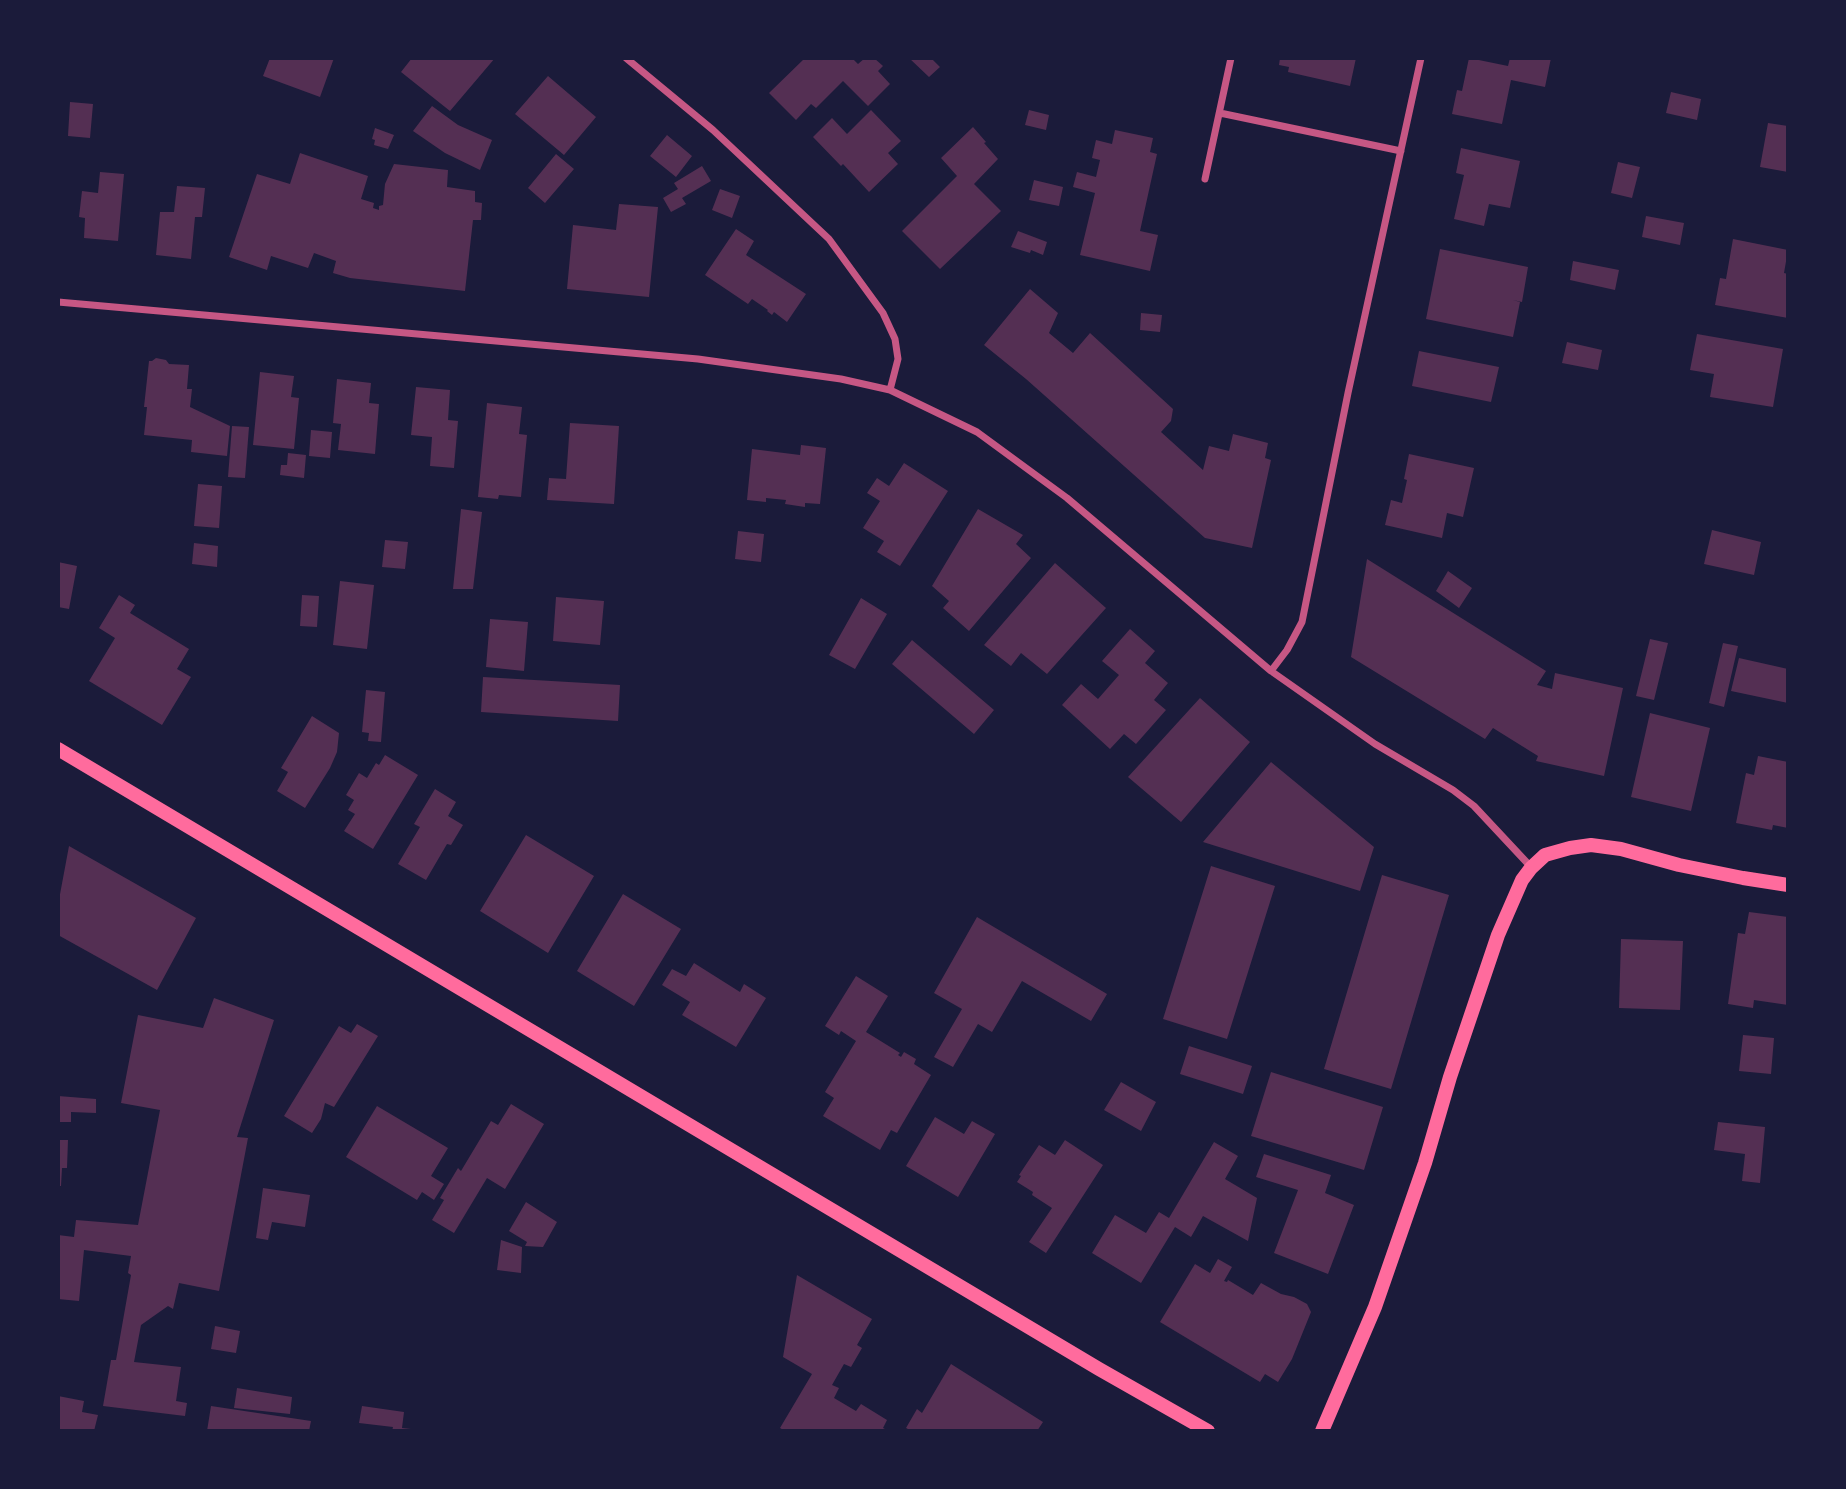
<!DOCTYPE html>
<style>
body{margin:0}
#map{position:relative;width:1846px;height:1489px;overflow:hidden;background:#1b1b3a;font-family:Ubuntu,sans-serif}
canvas{display:block}
.frame{position:absolute;inset:0;border:60px solid #1b1b3a;pointer-events:none}
</style>
<div id="map">
<canvas width="1846" height="1489"></canvas>
<div class="frame"></div>
</div>
<script>
const g = document.querySelector('canvas').getContext('2d');
g.lineJoin = 'round';
function paint(path, color) { g.fillStyle = color; g.fill(path, 'evenodd'); }
function strokePath(path, color, width, dash) { g.strokeStyle = color; g.lineWidth = width; g.lineCap = dash ? 'butt' : 'round'; g.setLineDash(dash || []); g.stroke(path); }
paint(new Path2D(`
 M 270,58 L 334,58 L 320,97 L 263,76 Z
 M 412,58 L 495,58 L 450,111 L 401,72 Z
 M 805,58 L 852,58 L 858,64 L 865,58 L 874,58 L 883,66 L 878,71 L 890,84 L 868,106 L 843,81 L 816,108 L 811,104 L 796,120 L 769,93 Z
 M 909,58 L 931,58 L 940,67 L 929,77 Z
 M 1280,58 L 1356,58 L 1350,86 L 1288,72 L 1289,67 L 1279,65 Z
 M 1469,58 L 1508,66 L 1510,58 L 1551,58 L 1545,87 L 1511,80 L 1502,124 L 1452,114 L 1457,90 L 1462,91 Z
 M 548,76 L 596,117 L 564,155 L 515,114 Z
 M 1671,92 L 1701,99 L 1697,120 L 1666,113 Z
 M 70,102 L 93,104 L 90,138 L 68,136 Z
 M 432,106 L 458,125 L 492,140 L 480,170 L 445,153 L 413,131 Z
 M 871,110 L 901,141 L 888,153 L 898,164 L 869,192 L 843,164 L 841,166 L 813,137 L 832,118 L 847,134 Z
 M 1029,110 L 1049,115 L 1046,130 L 1025,125 Z
 M 1768,123 L 1788,126 L 1788,172 L 1760,167 Z
 M 973,127 L 986,142 L 984,143 L 998,159 L 974,184 L 1001,211 L 940,269 L 902,231 L 957,176 L 941,158 Z
 M 375,128 L 394,135 L 388,149 L 374,145 L 375,140 L 372,139 Z
 M 1115,130 L 1153,138 L 1150,152 L 1157,154 L 1140,231 L 1158,235 L 1150,271 L 1080,255 L 1095,193 L 1073,187 L 1077,172 L 1096,177 L 1100,160 L 1092,158 L 1096,140 L 1112,144 Z
 M 667,135 L 692,156 L 676,177 L 650,156 Z
 M 1461,148 L 1520,161 L 1510,208 L 1489,204 L 1484,226 L 1454,219 L 1464,175 L 1456,173 Z
 M 300,153 L 368,176 L 361,199 L 374,203 L 373,208 L 379,210 L 379,206 L 383,205 L 385,184 L 394,164 L 448,170 L 447,187 L 475,191 L 475,202 L 482,203 L 481,220 L 473,220 L 465,291 L 350,278 L 333,273 L 336,261 L 314,253 L 308,268 L 271,256 L 267,270 L 229,257 L 257,174 L 290,184 Z
 M 556,154 L 574,169 L 545,203 L 528,188 Z
 M 1618,162 L 1640,167 L 1632,198 L 1611,193 Z
 M 702,166 L 711,181 L 682,198 L 686,204 L 671,212 L 663,198 L 678,189 L 674,183 Z
 M 100,172 L 124,174 L 118,241 L 84,238 L 85,218 L 79,217 L 82,191 L 98,193 Z
 M 1034,180 L 1063,187 L 1059,206 L 1029,200 Z
 M 177,186 L 205,188 L 202,217 L 195,217 L 191,259 L 156,255 L 160,212 L 174,212 Z
 M 720,189 L 740,196 L 732,218 L 712,210 Z
 M 619,204 L 658,207 L 649,297 L 567,289 L 573,225 L 616,230 Z
 M 1646,216 L 1684,223 L 1680,245 L 1642,237 Z
 M 736,229 L 754,241 L 746,255 L 806,294 L 787,322 L 774,312 L 772,315 L 767,311 L 768,310 L 752,299 L 748,304 L 705,275 Z
 M 1018,231 L 1047,242 L 1043,255 L 1031,250 L 1030,253 L 1011,247 Z
 M 1733,239 L 1788,250 L 1784,273 L 1788,274 L 1788,318 L 1715,305 L 1720,278 L 1726,279 Z
 M 1440,249 L 1528,267 L 1522,302 L 1513,300 L 1520,302 L 1513,337 L 1426,319 Z
 M 1573,261 L 1619,270 L 1615,290 L 1570,280 Z
 M 1030,289 L 1058,313 L 1049,333 L 1073,353 L 1090,333 L 1173,409 L 1171,421 L 1161,432 L 1203,470 L 1209,446 L 1229,451 L 1233,434 L 1268,443 L 1265,458 L 1271,460 L 1252,548 L 1205,538 L 1026,379 L 984,345 Z
 M 1141,313 L 1162,315 L 1160,332 L 1140,330 Z
 M 1697,334 L 1783,349 L 1773,407 L 1710,397 L 1714,374 L 1690,370 Z
 M 1567,342 L 1602,350 L 1598,370 L 1562,363 Z
 M 1419,351 L 1499,367 L 1491,402 L 1412,386 Z
 M 156,358 L 166,360 L 169,364 L 189,365 L 187,389 L 192,389 L 190,407 L 230,426 L 227,456 L 191,452 L 192,440 L 144,435 L 147,407 L 144,407 L 149,361 L 152,361 Z
 M 260,372 L 294,376 L 291,397 L 299,398 L 294,449 L 253,445 Z
 M 337,379 L 371,383 L 369,403 L 379,404 L 375,454 L 338,450 L 341,424 L 333,423 Z
 M 416,387 L 450,390 L 448,420 L 458,421 L 454,468 L 430,466 L 432,437 L 411,435 Z
 M 487,403 L 522,407 L 519,434 L 527,435 L 521,497 L 499,495 L 498,499 L 478,497 Z
 M 570,423 L 619,426 L 614,504 L 547,500 L 549,478 L 566,479 Z
 M 232,426 L 249,427 L 245,478 L 228,477 Z
 M 311,430 L 332,432 L 330,458 L 309,456 Z
 M 801,445 L 826,448 L 820,504 L 805,503 L 805,507 L 785,504 L 786,500 L 766,498 L 766,502 L 747,500 L 752,449 L 800,455 Z
 M 288,453 L 306,455 L 304,478 L 280,475 L 281,465 L 287,465 Z
 M 1409,454 L 1474,468 L 1463,517 L 1447,513 L 1442,538 L 1385,525 L 1391,500 L 1402,503 L 1407,480 L 1404,479 Z
 M 904,463 L 948,491 L 900,566 L 877,552 L 884,541 L 863,528 L 880,501 L 867,493 L 877,478 L 889,486 Z
 M 198,484 L 222,486 L 219,528 L 194,526 Z
 M 461,509 L 482,512 L 473,589 L 453,589 Z
 M 978,509 L 1023,535 L 1016,544 L 1031,558 L 969,631 L 943,608 L 949,601 L 932,586 Z
 M 1712,530 L 1761,542 L 1754,575 L 1704,564 Z
 M 738,531 L 764,534 L 761,562 L 735,559 Z
 M 385,540 L 408,542 L 405,569 L 382,567 Z
 M 194,543 L 218,546 L 217,567 L 192,564 Z
 M 1367,559 L 1546,671 L 1537,685 L 1552,689 L 1555,673 L 1623,688 L 1604,776 L 1536,761 L 1538,756 L 1493,728 L 1485,739 L 1351,657 Z
 M 58,562 L 77,566 L 69,609 L 58,607 Z
 M 1055,563 L 1106,608 L 1047,674 L 1021,653 L 1011,666 L 984,645 Z
 M 1448,571 L 1472,588 L 1459,608 L 1436,591 Z
 M 340,581 L 374,585 L 367,649 L 333,645 Z
 M 119,595 L 135,605 L 130,613 L 189,649 L 177,669 L 191,677 L 162,725 L 89,681 L 115,638 L 99,628 Z
 M 302,595 L 319,596 L 317,627 L 300,626 Z
 M 556,597 L 604,601 L 600,645 L 553,641 Z
 M 861,598 L 887,614 L 855,669 L 829,655 Z
 M 490,619 L 528,622 L 524,671 L 486,667 Z
 M 1130,629 L 1155,651 L 1145,663 L 1168,683 L 1154,700 L 1166,710 L 1136,744 L 1124,734 L 1110,749 L 1062,705 L 1081,684 L 1098,699 L 1119,675 L 1102,661 Z
 M 1650,639 L 1668,643 L 1654,700 L 1636,696 Z
 M 912,640 L 994,710 L 974,734 L 892,664 Z
 M 1723,643 L 1738,646 L 1724,707 L 1709,703 Z
 M 1739,658 L 1788,669 L 1788,703 L 1731,691 Z
 M 483,677 L 620,685 L 618,721 L 481,712 Z
 M 366,690 L 385,692 L 381,742 L 368,741 L 369,733 L 362,732 Z
 M 1200,698 L 1250,742 L 1181,822 L 1128,777 Z
 M 1650,713 L 1710,728 L 1691,811 L 1631,797 Z
 M 312,716 L 339,733 L 337,752 L 330,768 L 305,808 L 277,791 L 288,772 L 281,768 Z
 M 385,755 L 418,775 L 373,849 L 344,831 L 355,814 L 348,810 L 354,800 L 346,795 L 359,773 L 367,778 L 376,763 L 379,765 Z
 M 1758,756 L 1788,762 L 1788,828 L 1773,825 L 1772,830 L 1736,823 L 1746,773 L 1754,775 Z
 M 1271,762 L 1374,847 L 1360,891 L 1203,842 Z
 M 435,789 L 456,802 L 448,816 L 463,825 L 451,845 L 447,844 L 426,880 L 398,864 L 420,827 L 414,824 Z
 M 526,835 L 594,876 L 548,953 L 480,911 Z
 M 69,846 L 196,918 L 157,990 L 58,935 L 58,905 Z
 M 1211,866 L 1275,886 L 1227,1039 L 1163,1019 Z
 M 1382,875 L 1449,895 L 1391,1089 L 1324,1069 Z
 M 623,894 L 681,929 L 634,1006 L 577,971 Z
 M 1749,912 L 1788,917 L 1788,1005 L 1754,1000 L 1753,1008 L 1728,1004 L 1738,933 L 1745,934 Z
 M 977,917 L 1107,994 L 1091,1021 L 1022,981 L 992,1032 L 978,1024 L 953,1067 L 934,1057 L 962,1009 L 934,993 Z
 M 1621,939 L 1683,941 L 1680,1010 L 1619,1008 Z
 M 694,963 L 740,992 L 744,984 L 766,998 L 736,1047 L 682,1015 L 690,1002 L 662,985 L 672,969 L 686,976 Z
 M 856,976 L 888,996 L 866,1032 L 900,1053 L 898,1055 L 901,1057 L 904,1052 L 916,1059 L 914,1064 L 931,1075 L 897,1133 L 891,1130 L 880,1150 L 823,1116 L 834,1098 L 825,1092 L 856,1041 L 841,1031 L 839,1035 L 825,1026 Z
 M 214,998 L 274,1020 L 237,1137 L 248,1138 L 219,1291 L 179,1283 L 173,1309 L 168,1306 L 141,1325 L 134,1362 L 181,1367 L 176,1401 L 187,1403 L 185,1416 L 103,1406 L 111,1360 L 116,1360 L 131,1275 L 128,1273 L 131,1256 L 84,1250 L 79,1301 L 58,1299 L 58,1235 L 74,1237 L 76,1220 L 138,1225 L 160,1110 L 121,1103 L 138,1015 L 203,1028 Z
 M 357,1024 L 378,1036 L 334,1107 L 325,1103 L 321,1119 L 312,1133 L 284,1116 L 339,1026 L 351,1033 Z
 M 1743,1035 L 1774,1038 L 1771,1074 L 1739,1071 Z
 M 1189,1046 L 1252,1066 L 1243,1094 L 1180,1074 Z
 M 1271,1072 L 1383,1107 L 1364,1170 L 1251,1136 Z
 M 1121,1082 L 1156,1102 L 1141,1131 L 1104,1110 Z
 M 58,1096 L 96,1099 L 96,1113 L 71,1112 L 71,1122 L 58,1122 Z
 M 511,1104 L 544,1124 L 505,1189 L 487,1178 L 454,1233 L 432,1220 L 444,1200 L 440,1198 L 458,1168 L 461,1171 L 491,1121 L 498,1125 Z
 M 377,1106 L 448,1148 L 431,1176 L 444,1184 L 434,1200 L 422,1192 L 417,1200 L 346,1157 Z
 M 935,1117 L 964,1134 L 972,1121 L 995,1134 L 958,1197 L 906,1166 Z
 M 1718,1122 L 1765,1127 L 1760,1183 L 1742,1181 L 1745,1154 L 1714,1150 Z
 M 58,1140 L 68,1140 L 67,1168 L 62,1168 L 61,1186 L 58,1186 Z
 M 1065,1140 L 1103,1165 L 1046,1253 L 1029,1242 L 1052,1208 L 1032,1195 L 1033,1192 L 1017,1182 L 1021,1176 L 1019,1175 L 1039,1145 L 1055,1155 Z
 M 1214,1142 L 1238,1156 L 1225,1179 L 1257,1198 L 1248,1241 L 1203,1216 L 1191,1237 L 1175,1227 L 1141,1283 L 1092,1253 L 1115,1215 L 1146,1233 L 1159,1212 L 1169,1218 Z
 M 1264,1154 L 1331,1175 L 1325,1193 L 1354,1205 L 1328,1274 L 1274,1253 L 1298,1190 L 1256,1177 Z
 M 263,1188 L 310,1195 L 305,1227 L 272,1222 L 268,1240 L 256,1238 Z
 M 526,1202 L 557,1222 L 543,1247 L 525,1246 L 527,1242 L 509,1231 Z
 M 501,1240 L 522,1247 L 521,1273 L 497,1270 Z
 M 1218,1259 L 1232,1267 L 1224,1281 L 1227,1282 L 1228,1280 L 1253,1295 L 1261,1283 L 1281,1294 L 1294,1297 L 1307,1304 L 1311,1312 L 1292,1359 L 1278,1382 L 1265,1374 L 1260,1382 L 1160,1322 L 1195,1264 L 1210,1273 Z
 M 797,1275 L 872,1319 L 857,1345 L 862,1348 L 851,1367 L 844,1364 L 832,1385 L 839,1388 L 834,1398 L 856,1411 L 861,1404 L 887,1420 L 883,1428 L 889,1431 L 785,1431 L 780,1428 L 812,1374 L 783,1357 Z
 M 215,1326 L 240,1331 L 236,1353 L 211,1349 Z
 M 951,1364 L 1043,1422 L 1037,1431 L 912,1431 L 906,1428 L 917,1409 L 922,1413 Z
 M 237,1388 L 292,1397 L 290,1414 L 234,1408 Z
 M 58,1396 L 84,1401 L 82,1412 L 98,1415 L 94,1431 L 58,1431 Z
 M 211,1406 L 311,1421 L 309,1431 L 207,1431 Z
 M 362,1406 L 404,1412 L 402,1428 L 411,1429 L 411,1431 L 392,1431 L 393,1427 L 359,1423 Z`), '#542f53');
strokePath(new Path2D(`
 M 626,58 L 713,130 L 829,239 L 883,313 L 895,339 L 898,359 L 890,390
 M 1220,113 L 1401,151
 M 1205,179 L 1231,58
 M 58,302 L 698,359 L 841,379 L 890,390 L 977,432 L 1067,498 L 1271,671 L 1375,744 L 1453,790 L 1474,806 L 1531,867
 M 1271,671 L 1287,650 L 1302,622 L 1348,393 L 1421,58`), '#c65784', 7);
strokePath(new Path2D(`
 M 58,749 L 1099,1369 L 1208,1431
 M 1322,1431 L 1375,1307 L 1425,1163 L 1450,1077 L 1498,935 L 1522,880 L 1531,868 L 1545,855 L 1570,848 L 1591,845 L 1621,849 L 1679,865 L 1743,878 L 1788,885`), '#ff6b9d', 14);
</script>
